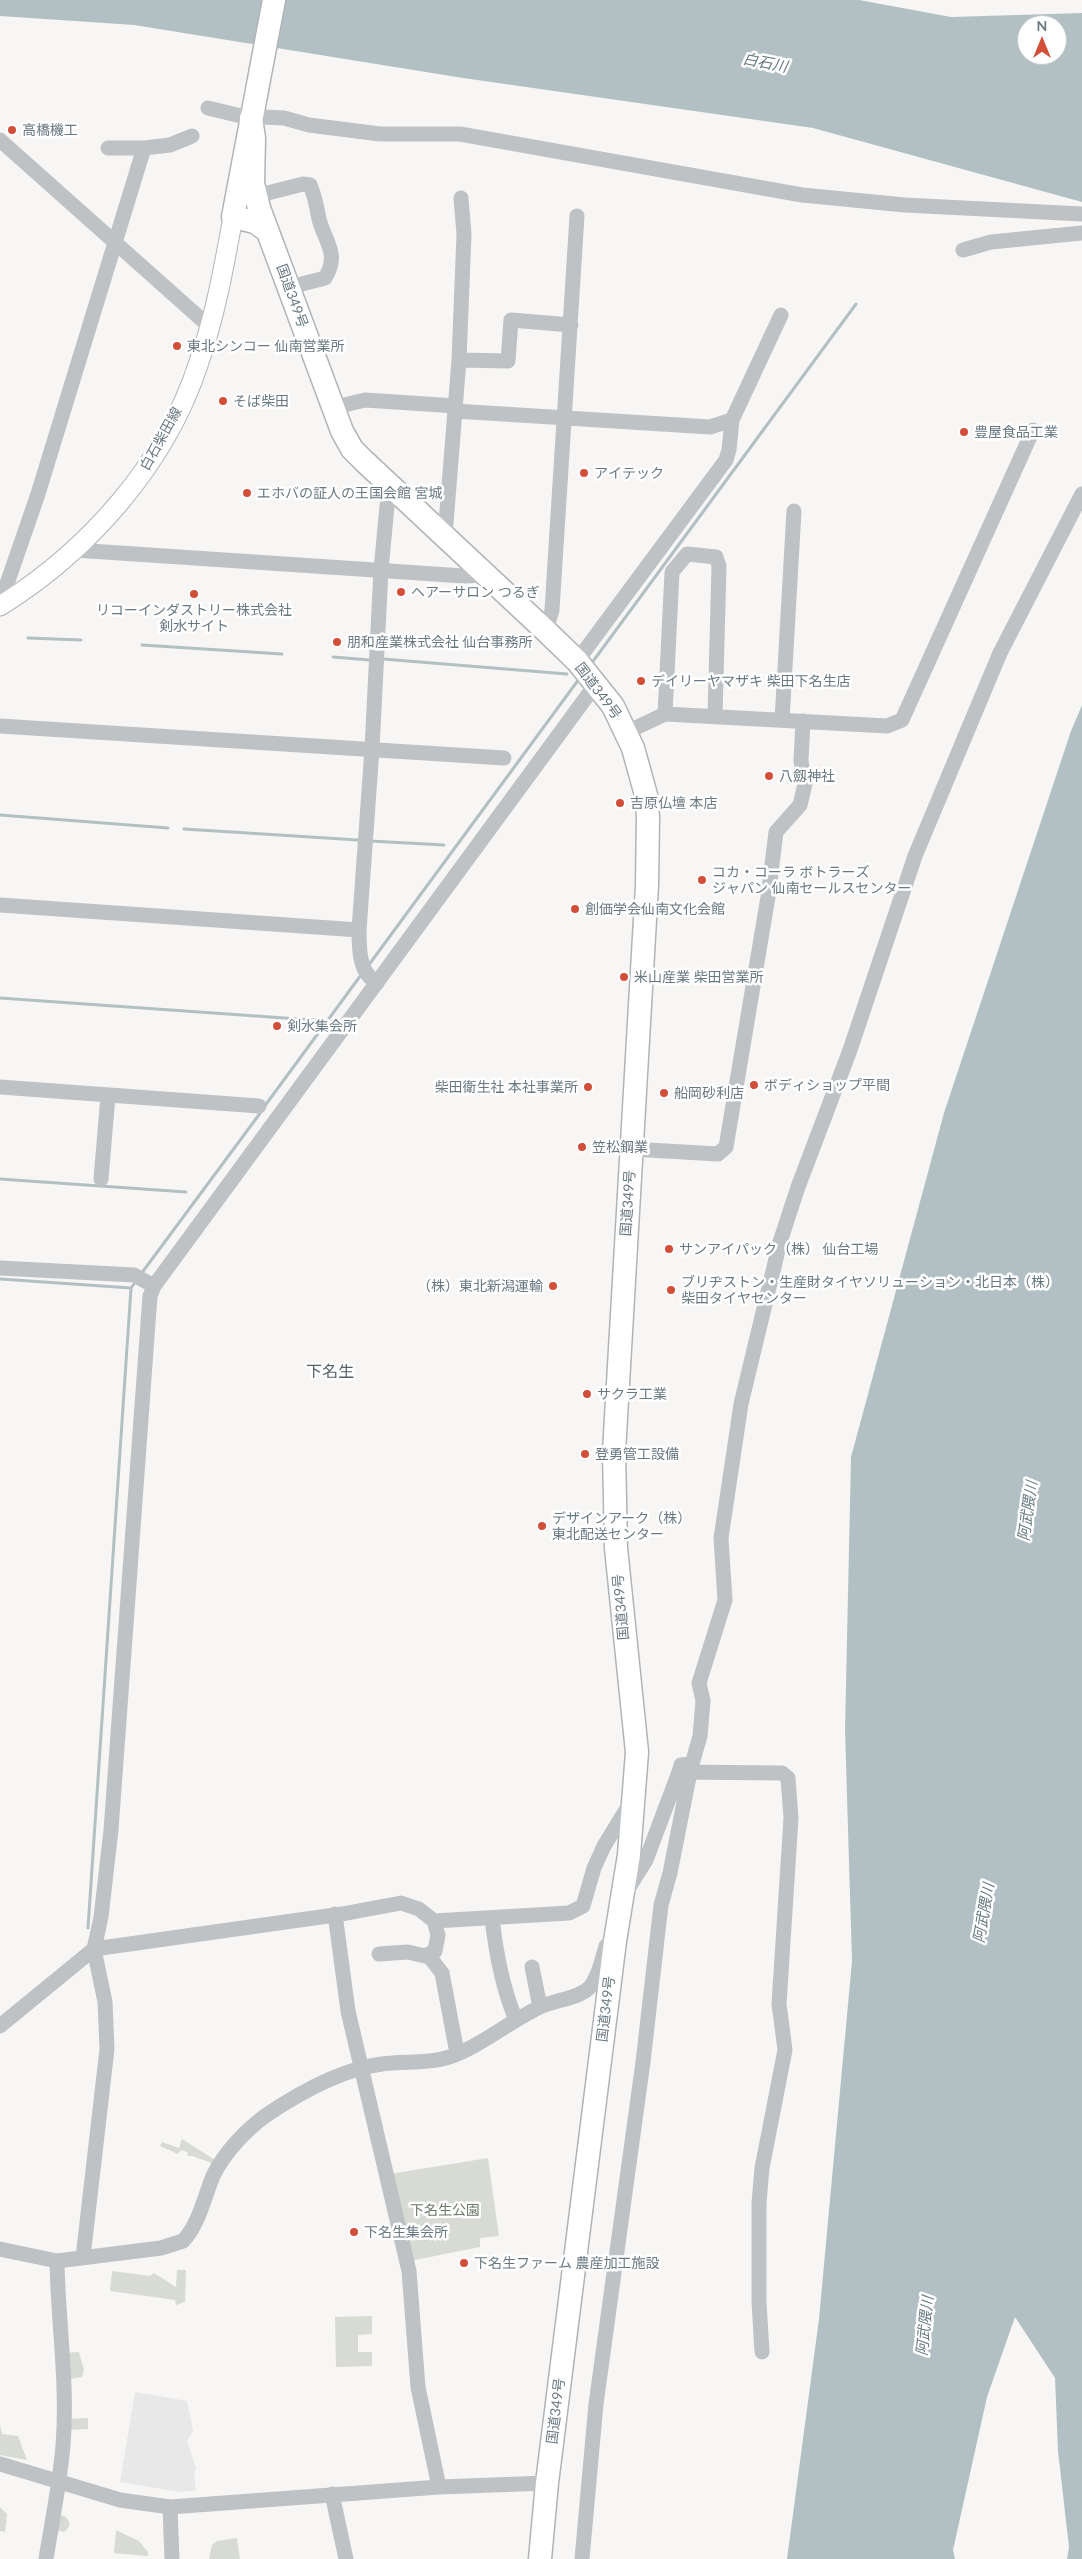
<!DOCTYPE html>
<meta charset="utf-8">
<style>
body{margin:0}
#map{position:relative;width:1082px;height:2559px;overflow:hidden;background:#f7f6f4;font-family:Lato,sans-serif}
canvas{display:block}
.north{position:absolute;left:1017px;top:15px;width:50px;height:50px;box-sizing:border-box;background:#fff;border:1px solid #c3c9cd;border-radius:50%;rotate:0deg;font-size:14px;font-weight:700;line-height:20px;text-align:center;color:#697982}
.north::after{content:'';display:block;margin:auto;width:18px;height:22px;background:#d24e39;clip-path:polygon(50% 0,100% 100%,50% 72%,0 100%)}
</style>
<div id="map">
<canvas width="1082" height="2559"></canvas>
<div class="north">N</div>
</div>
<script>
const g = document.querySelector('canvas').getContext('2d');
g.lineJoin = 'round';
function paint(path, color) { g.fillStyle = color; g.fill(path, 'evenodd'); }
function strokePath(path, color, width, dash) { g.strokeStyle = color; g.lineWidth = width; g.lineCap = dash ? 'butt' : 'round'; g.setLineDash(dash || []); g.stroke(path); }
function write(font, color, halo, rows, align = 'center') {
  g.font = font + ' Lato,"Noto Sans JP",sans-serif'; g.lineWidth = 5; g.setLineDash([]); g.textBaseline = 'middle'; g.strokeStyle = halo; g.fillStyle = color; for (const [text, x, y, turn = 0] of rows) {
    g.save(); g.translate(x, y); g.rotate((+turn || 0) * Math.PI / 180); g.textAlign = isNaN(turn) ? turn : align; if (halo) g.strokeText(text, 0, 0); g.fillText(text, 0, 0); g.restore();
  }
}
paint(new Path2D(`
 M 135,2392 L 187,2401 L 193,2431 L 187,2441 L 196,2468 L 194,2473 L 196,2490 L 180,2492 L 120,2482 Z`), '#e7e8e7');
paint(new Path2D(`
 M 182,2139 L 215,2160 L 215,2164 L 192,2156 L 188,2156 L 187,2152 L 181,2150 L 178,2154 L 160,2146 L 162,2142 L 179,2148 Z
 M 488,2158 L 499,2236 L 480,2238 L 480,2247 L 410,2261 L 390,2174 Z
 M 177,2270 L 186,2270 L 185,2302 L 176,2305 L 175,2300 L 110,2291 L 112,2271 L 150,2276 L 154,2273 L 176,2287 Z
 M 372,2316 L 372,2334 L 358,2335 L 358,2352 L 372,2352 L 372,2366 L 336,2367 L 335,2317 Z
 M 79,2352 L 84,2370 L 82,2377 L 64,2380 L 63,2353 Z
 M 88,2418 L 88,2429 L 66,2430 L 66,2419 Z
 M 0,2425 L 2,2434 L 18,2436 L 27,2460 L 0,2455 Z
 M 0,2507 L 7,2514 L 5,2532 L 0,2531 Z
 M 60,2515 L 65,2516 L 70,2523 L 68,2528 L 64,2532 L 56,2530 Z
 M 116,2530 L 139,2541 L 148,2552 L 148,2556 L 114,2553 Z
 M 237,2538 L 240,2559 L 209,2559 L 212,2545 L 217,2541 Z`), '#d7dbd4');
paint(new Path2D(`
 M 0,0 L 859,0 L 951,17 L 1082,13 L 1082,202 L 813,128 L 463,78 L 134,25 L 0,16 ZM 1027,25 L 1057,25 L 1057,55 L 1027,55 Z
 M 1082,705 L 1082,2559 L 1067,2559 L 1069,2547 L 1058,2451 L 1055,2378 L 1015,2317 L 987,2397 L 953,2550 L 955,2559 L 787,2559 L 819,2319 L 852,1961 L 845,1730 L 851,1457 L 944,1113 L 1071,731 Z`), '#b3c0c3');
strokePath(new Path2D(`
 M 28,638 L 81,640
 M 142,645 L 282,654
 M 333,657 L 370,660
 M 383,659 L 567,674
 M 591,664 L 856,304
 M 0,815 L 168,828
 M 184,829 L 358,840
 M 370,841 L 444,845
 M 368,966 L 579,679
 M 0,998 L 327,1021
 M 264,1107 L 361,975
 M 0,1179 L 186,1192
 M 141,1274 L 261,1112
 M 0,1279 L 131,1288
 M 88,1928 L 131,1288 L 136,1281`), '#b3c0c3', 3);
const major = new Path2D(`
 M 0,606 C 88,551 165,465 198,365 C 215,317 224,267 233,217`);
const highway = new Path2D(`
 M 251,118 L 254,138 L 253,183 L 259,208 L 342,431 L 352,449 L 364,461 L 546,631 L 577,661 L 613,706 L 633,748 L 646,795 L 648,817 L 647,885 L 614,1452 L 616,1548 L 637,1752 L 629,1855 L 615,1941 L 547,2483 L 540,2559
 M 266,230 L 255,222 L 233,217 L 274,0`);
strokePath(major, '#b0b5b8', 21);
strokePath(highway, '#b0b4b7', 25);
strokePath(new Path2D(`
 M 208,108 L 241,116 L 284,118 L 309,125 L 380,134 L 460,134 L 802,195 L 905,205 L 1082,214
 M 0,140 L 210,327
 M 108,148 L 144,148
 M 256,196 L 303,184 L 310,185 C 316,199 316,205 319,219 C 325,242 340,254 325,278 L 298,285 L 288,284
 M 963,250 L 991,242 L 1082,233
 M 459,360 L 508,361 L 511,320 L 571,325
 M 332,408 L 365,400 L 456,406
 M 455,411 L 710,427 L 732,420
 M 445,536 L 459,360 L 464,234 L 461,198
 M 75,550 L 464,576 L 486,575
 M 0,604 L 38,494 L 144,148 L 170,145 L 192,136
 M 546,631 L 552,610 L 577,216
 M 577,661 L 726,460 L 729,450 L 732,420 L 781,315
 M 665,714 L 672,572 L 687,554 L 716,557 L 719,566 L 715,716
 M 782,720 L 794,511
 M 0,726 L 504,758
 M 627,732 L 665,714 L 887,726 L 902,720 L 1033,430
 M 0,905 L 359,930
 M 377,983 C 359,973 359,949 359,930 L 372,749 L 381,570 L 389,485
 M 0,1087 L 259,1106
 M 631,1149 L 718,1154 L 726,1147 L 768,897 L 776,832 L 800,805 L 805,784 L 801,761 L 803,721
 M 101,1179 L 108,1096
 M 0,1268 L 134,1275 L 154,1286
 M 679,1772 L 681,1765 L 692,1764 L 700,1736 L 703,1701 L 699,1683 L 725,1600 L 721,1538 L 741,1404 L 780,1242 L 798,1187 L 850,1050 L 915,856 L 1000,653 L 1082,494
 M 626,1892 L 646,1860 L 679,1772 L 782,1773 L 788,1778 L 791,1818 L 779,2004 L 785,2050 L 762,2168 L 759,2203 L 759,2302 L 762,2352
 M 335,1914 L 348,2011 L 409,2271 L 418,2387 L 439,2487
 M 492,1918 C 496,1954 502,1987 516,2020
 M 379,1954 L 408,1952 L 425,1956 L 435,1951 L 438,1935 L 434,1921
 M 428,1955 L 442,1973 L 457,2053
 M 532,1967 L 540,2007
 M 0,2026 L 94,1949 L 342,1914 L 401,1903 L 419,1909 L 434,1921 L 569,1913 L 583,1906 L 594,1868 L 604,1846 L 631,1802
 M 0,2249 L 57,2261 L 161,2248 L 183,2241 C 199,2224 204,2198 213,2176 C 224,2153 245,2131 265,2116 C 299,2093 341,2069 382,2064 C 404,2061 425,2064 446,2058 C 477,2049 510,2021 540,2007 C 554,2000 578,1999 589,1988 C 599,1978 602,1958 606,1946 L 609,1944
 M 83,2257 L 107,2049 L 105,2002 L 94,1949 L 101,1917 L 111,1830 L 150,1296 L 154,1286 L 596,684
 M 0,2464 L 120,2500 L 170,2507 L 439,2487 L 547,2483
 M 332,2494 L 346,2559
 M 170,2507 L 172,2559
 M 46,2559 C 52,2521 60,2483 63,2445 C 68,2384 58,2323 57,2261
 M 582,2559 L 596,2404 L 643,2062 L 661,1905 L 670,1873 L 690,1772`), '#bec2c5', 15);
strokePath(major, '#fff', 19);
strokePath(highway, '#fff', 22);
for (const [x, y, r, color] of [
 [12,130,5,"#d24e39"],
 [177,346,5,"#d24e39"],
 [223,401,5,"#d24e39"],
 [964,432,5,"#d24e39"],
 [584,473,5,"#d24e39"],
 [247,493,5,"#d24e39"],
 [401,592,5,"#d24e39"],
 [194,594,5,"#d24e39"],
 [337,642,5,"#d24e39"],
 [641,681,5,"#d24e39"],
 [769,776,5,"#d24e39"],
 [620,803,5,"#d24e39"],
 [702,880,5,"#d24e39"],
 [575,909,5,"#d24e39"],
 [624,977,5,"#d24e39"],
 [277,1026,5,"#d24e39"],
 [754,1085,5,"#d24e39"],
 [588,1087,5,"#d24e39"],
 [664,1093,5,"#d24e39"],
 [582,1147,5,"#d24e39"],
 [669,1249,5,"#d24e39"],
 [553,1286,5,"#d24e39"],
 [671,1290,5,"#d24e39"],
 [587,1394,5,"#d24e39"],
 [585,1454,5,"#d24e39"],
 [542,1526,5,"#d24e39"],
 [354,2232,5,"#d24e39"],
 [464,2263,5,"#d24e39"]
]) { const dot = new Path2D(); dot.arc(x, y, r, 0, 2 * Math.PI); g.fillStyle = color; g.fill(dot); strokePath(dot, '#fff', 2); }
write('14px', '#697982', '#fff', [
 ["高橋機工",22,130],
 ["東北シンコー 仙南営業所",187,346],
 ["そば柴田",233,401],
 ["豊屋食品工業",974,432],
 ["アイテック",594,473],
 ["エホバの証人の王国会館 宮城",257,493],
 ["ヘアーサロン つるぎ",411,592],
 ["リコーインダストリー株式会社",194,610,"center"],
 ["剣水サイト",194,626,"center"],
 ["朋和産業株式会社 仙台事務所",347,642],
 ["デイリーヤマザキ 柴田下名生店",651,681],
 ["八劔神社",779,776],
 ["吉原仏壇 本店",630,803],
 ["コカ・コーラ ボトラーズ",712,872],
 ["ジャパン 仙南セールスセンター",712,888],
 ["創価学会仙南文化会館",585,909],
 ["米山産業 柴田営業所",634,977],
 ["剣水集会所",287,1026],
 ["ボディショップ平間",764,1085],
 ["柴田衛生社 本社事業所",578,1087,"right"],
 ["船岡砂利店",674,1093],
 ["笠松鋼業",592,1147],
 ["サンアイパック（株） 仙台工場",679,1249],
 ["ブリヂストン・生産財タイヤソリューション・北日本（株）",681,1282],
 ["柴田タイヤセンター",681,1298],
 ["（株）東北新潟運輸",543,1286,"right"],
 ["サクラ工業",597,1394],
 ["登勇管工設備",595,1454],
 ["デザインアーク（株）",552,1518],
 ["東北配送センター",552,1534],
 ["下名生集会所",364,2232],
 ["下名生ファーム 農産加工施設",474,2263]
], 'left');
write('14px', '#697982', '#fff', [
 ["国道349号",292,296,70],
 ["白石柴田線",161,439,-61],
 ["国道349号",598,691,53],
 ["国道349号",628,1203,-86],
 ["国道349号",621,1607,-95],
 ["国道349号",606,2009,-83],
 ["国道349号",556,2411,-83]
]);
write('14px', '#6c7a67', '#fff', [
 ["下名生公園",445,2210]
]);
write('italic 15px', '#647a7e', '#fff', [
 ["白石川",765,63,11],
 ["阿武隈川",1028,1511,-82],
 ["阿武隈川",984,1913,-80],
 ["阿武隈川",925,2326,-84]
]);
write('16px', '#566268', '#fff', [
 ["下名生",330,1372]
]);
</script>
